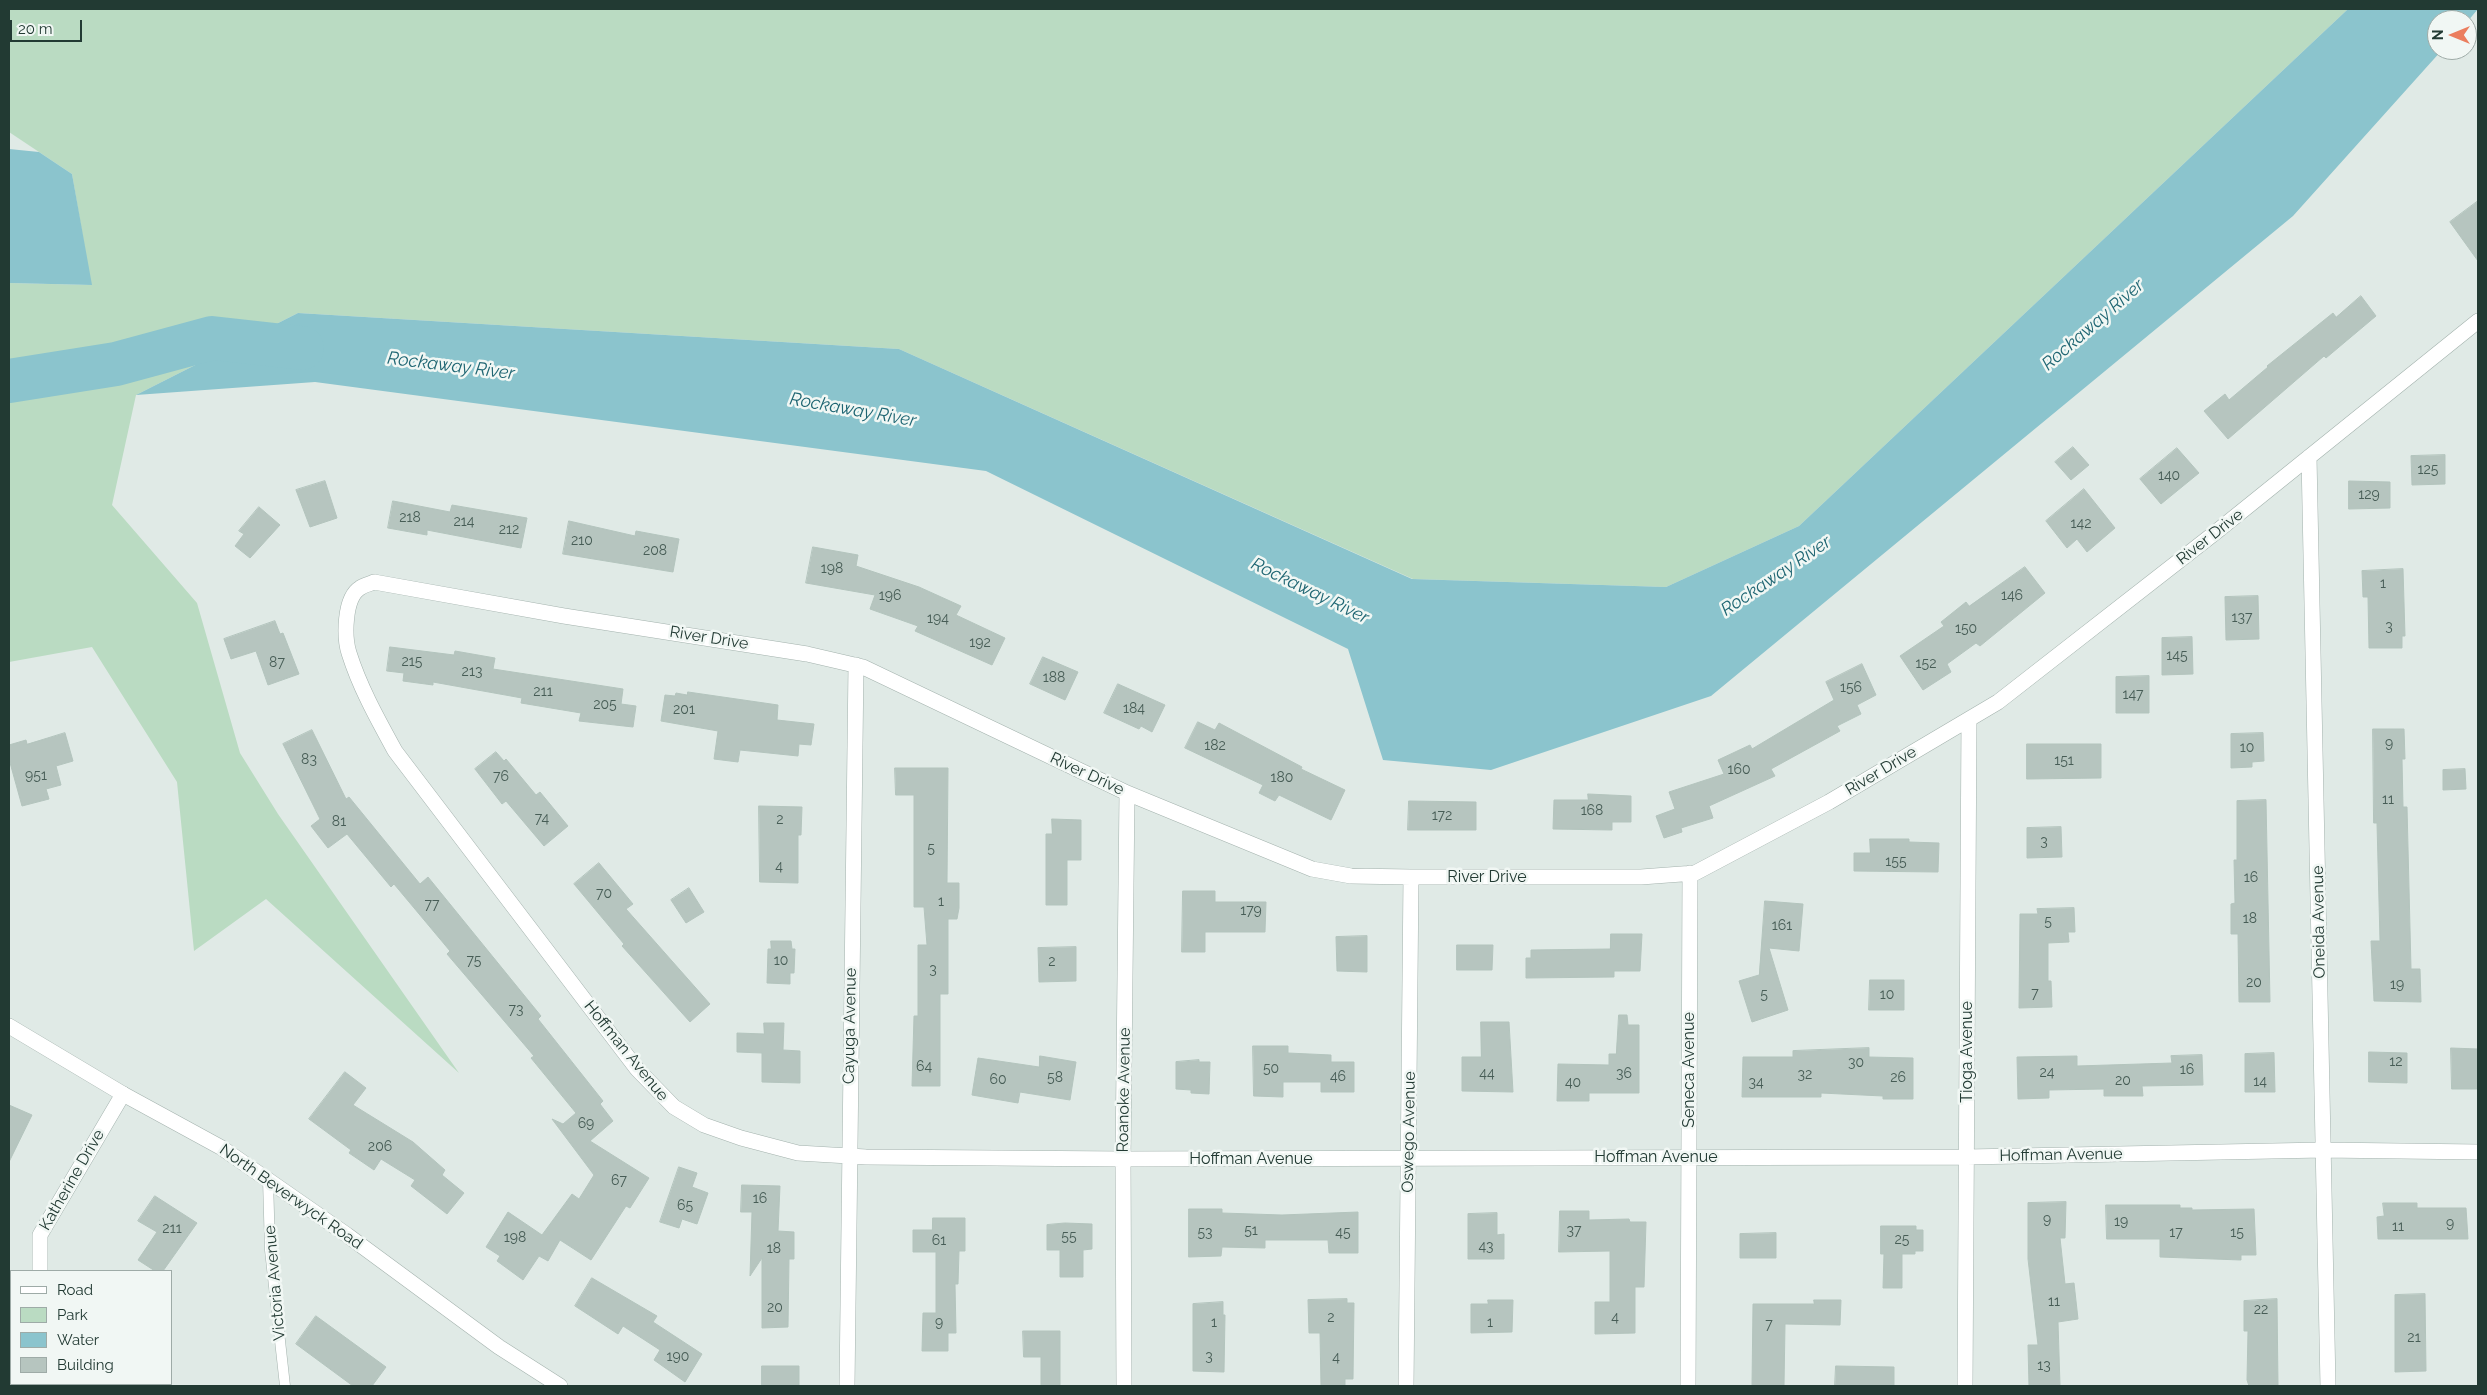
<!DOCTYPE html>
<style>
body{margin:0}
#map{position:relative;width:2487px;height:1395px;overflow:hidden;background:#e0eae6;font-family:Raleway,sans-serif}
canvas{display:block}
.frame{position:absolute;inset:0;border:10px solid #223a33;pointer-events:none}
.legend{position:absolute;left:10px;top:1270px;width:162px;height:115px;box-sizing:border-box;background:#f1f7f4;border:1px solid #9eaba7;margin:0;padding:6px 9px;list-style:none;font-size:15px;color:#223a33}
.legend li{display:flex;align-items:center;gap:10px;height:25px}
.legend b{width:25px;border:1px solid #9eaba7}
.north{position:absolute;left:2427px;top:10px;width:50px;height:50px;box-sizing:border-box;background:#f1f7f4;border:1px solid #9eaba7;border-radius:50%;rotate:270deg;font-size:14px;font-weight:700;line-height:20px;text-align:center;color:#223a33}
.north::after{content:'';display:block;margin:auto;width:18px;height:22px;background:#eb7e5e;clip-path:polygon(50% 0,100% 100%,50% 72%,0 100%)}
.scale{position:absolute;left:10px;top:20px;width:72px;height:22px;box-sizing:border-box;border:2px solid #223a33;border-top:0;padding-left:6px;font-size:15px;line-height:18px;white-space:nowrap;color:#223a33;-webkit-text-stroke:4px #f1f7f4;paint-order:stroke}
</style>
<div id="map">
<canvas width="2487" height="1395"></canvas>
<div class="frame"></div>
<ul class="legend">
<li><b style="height:6px;background:#fff"></b>Road</li>
<li><b style="height:14px;background:#badbc2"></b>Park</li>
<li><b style="height:14px;background:#8bc4cd"></b>Water</li>
<li><b style="height:14px;background:#b6c5bf"></b>Building</li>
</ul>
<div class="north">N</div>
<div class="scale">20 m</div>
</div>
<script>
const g = document.querySelector('canvas').getContext('2d');
g.lineJoin = 'round';
function paint(path, color) { g.fillStyle = color; g.fill(path, 'evenodd'); }
function strokePath(path, color, width, dash) { g.strokeStyle = color; g.lineWidth = width; g.lineCap = dash ? 'butt' : 'round'; g.setLineDash(dash || []); g.stroke(path); }
function write(font, color, halo, rows, align = 'center') {
  g.font = font + ' Raleway,sans-serif'; g.lineWidth = 5; g.setLineDash([]); g.textBaseline = 'middle'; g.strokeStyle = halo; g.fillStyle = color; for (const [text, x, y, turn = 0] of rows) {
    g.save(); g.translate(x, y); g.rotate((+turn || 0) * Math.PI / 180); g.textAlign = isNaN(turn) ? turn : align; if (halo) g.strokeText(text, 0, 0); g.fillText(text, 0, 0); g.restore();
  }
}
paint(new Path2D(`
 M 9,9 L 2348,9 L 1799,526 L 1666,587 L 1413,579 L 899,349 L 298,313 L 136,395 L 112,505 L 197,603 L 240,753 L 278,814 L 459,1073 L 266,899 L 194,951 L 177,782 L 92,647 L 9,662 L 9,283 L 91,285 L 72,174 L 9,132 Z`), '#badbc2');
paint(new Path2D(`
 M 2348,9 L 2478,9 L 2467,22 L 2467,20 L 2437,20 L 2437,50 L 2442,50 L 2293,216 L 1711,696 L 1491,770 L 1383,760 L 1348,649 L 986,471 L 315,382 L 136,395 L 298,313 L 899,349 L 1412,579 L 1666,587 L 1799,526 Z
 M 9,149 L 39,152 L 72,174 L 92,285 L 9,283 Z`), '#8bc4cd');
strokePath(new Path2D(`
 M 9,381 L 116,364 L 212,338 L 302,348`), '#8bc4cd', 44);
const building = new Path2D(`
 M 2478,201 L 2478,261 L 2450,222 Z
 M 2361,296 L 2376,316 L 2326,358 L 2324,356 L 2228,439 L 2204,411 L 2225,394 L 2229,400 L 2268,367 L 2267,366 L 2333,313 L 2336,317 Z
 M 2073,447 L 2089,465 L 2071,480 L 2055,462 Z
 M 2177,448 L 2199,473 L 2161,504 L 2140,479 Z
 M 2445,455 L 2445,484 L 2412,485 L 2411,456 Z
 M 325,481 L 337,518 L 310,527 L 296,490 Z
 M 2349,481 L 2390,482 L 2390,508 L 2349,509 Z
 M 2084,489 L 2115,528 L 2087,552 L 2077,539 L 2067,548 L 2046,521 Z
 M 393,501 L 450,512 L 452,505 L 527,518 L 521,548 L 427,530 L 427,535 L 388,528 Z
 M 259,507 L 280,525 L 250,558 L 235,546 L 244,534 L 239,531 Z
 M 569,521 L 635,536 L 636,531 L 679,539 L 673,572 L 563,554 Z
 M 813,547 L 858,555 L 856,566 L 919,587 L 961,606 L 956,615 L 1005,638 L 992,665 L 915,631 L 918,626 L 870,609 L 875,595 L 806,583 Z
 M 2025,567 L 2045,593 L 1980,646 L 1976,643 L 1947,664 L 1951,672 L 1923,690 L 1900,656 L 1944,626 L 1941,622 L 1966,602 L 1969,606 Z
 M 2403,569 L 2405,636 L 2402,636 L 2402,648 L 2369,648 L 2368,597 L 2363,597 L 2362,571 Z
 M 2258,596 L 2259,639 L 2226,640 L 2225,597 Z
 M 275,621 L 280,634 L 283,633 L 299,674 L 268,685 L 256,651 L 231,659 L 224,639 Z
 M 2192,637 L 2193,674 L 2162,675 L 2162,638 Z
 M 390,647 L 454,655 L 455,651 L 495,658 L 493,669 L 623,689 L 621,704 L 636,706 L 633,727 L 579,721 L 581,713 L 521,703 L 522,698 L 433,682 L 433,685 L 403,681 L 404,673 L 387,671 Z
 M 1043,657 L 1078,672 L 1065,700 L 1030,684 Z
 M 1862,664 L 1876,695 L 1857,705 L 1861,714 L 1837,726 L 1840,731 L 1771,769 L 1775,776 L 1709,806 L 1713,818 L 1681,828 L 1682,832 L 1664,838 L 1656,816 L 1675,809 L 1669,792 L 1724,774 L 1718,760 L 1750,745 L 1752,749 L 1834,700 L 1826,682 Z
 M 2149,676 L 2149,713 L 2116,713 L 2116,677 Z
 M 1118,684 L 1165,705 L 1152,732 L 1141,726 L 1139,729 L 1104,713 Z
 M 688,692 L 778,705 L 777,720 L 814,724 L 811,745 L 799,744 L 798,756 L 740,750 L 738,762 L 714,759 L 718,731 L 661,721 L 665,695 L 675,696 L 676,693 L 687,695 Z
 M 1198,722 L 1215,730 L 1219,723 L 1302,767 L 1301,769 L 1345,790 L 1331,820 L 1279,795 L 1275,801 L 1259,793 L 1263,785 L 1185,748 Z
 M 2373,729 L 2404,729 L 2405,759 L 2402,759 L 2403,807 L 2407,807 L 2411,969 L 2420,969 L 2421,1002 L 2374,1001 L 2371,941 L 2380,941 L 2377,823 L 2374,823 Z
 M 312,730 L 346,799 L 349,797 L 420,884 L 428,877 L 541,1016 L 538,1019 L 603,1101 L 600,1104 L 613,1121 L 590,1141 L 649,1178 L 630,1208 L 626,1206 L 591,1260 L 560,1240 L 548,1261 L 539,1256 L 523,1280 L 497,1261 L 500,1256 L 486,1247 L 508,1212 L 542,1235 L 572,1194 L 579,1199 L 594,1175 L 552,1119 L 563,1124 L 576,1113 L 531,1058 L 534,1056 L 447,954 L 450,951 L 394,884 L 391,887 L 347,834 L 328,848 L 311,826 L 320,819 L 283,744 Z
 M 65,733 L 73,761 L 56,766 L 61,785 L 46,789 L 49,799 L 22,806 L 9,759 L 9,745 L 26,740 L 27,744 Z
 M 2263,733 L 2264,761 L 2252,762 L 2252,767 L 2231,768 L 2231,734 Z
 M 2027,744 L 2101,744 L 2101,778 L 2027,779 Z
 M 496,752 L 504,761 L 506,759 L 536,795 L 540,792 L 568,826 L 544,846 L 506,801 L 502,804 L 475,769 Z
 M 895,768 L 948,768 L 947,883 L 959,883 L 959,908 L 957,919 L 948,919 L 948,994 L 940,994 L 940,1086 L 912,1086 L 914,1016 L 918,1016 L 918,945 L 927,945 L 924,907 L 914,907 L 914,795 L 896,795 Z
 M 2465,769 L 2466,789 L 2443,790 L 2443,770 Z
 M 1588,794 L 1631,796 L 1631,822 L 1612,822 L 1612,830 L 1553,829 L 1554,800 L 1588,800 Z
 M 2266,800 L 2270,1002 L 2239,1002 L 2238,934 L 2231,934 L 2231,904 L 2235,903 L 2234,860 L 2237,860 L 2237,801 Z
 M 1409,801 L 1476,802 L 1476,830 L 1408,830 Z
 M 759,806 L 802,807 L 801,835 L 798,835 L 798,883 L 760,882 Z
 M 1052,819 L 1081,820 L 1081,860 L 1067,860 L 1067,905 L 1046,905 L 1046,834 L 1052,834 Z
 M 2061,827 L 2062,857 L 2027,858 L 2027,828 Z
 M 1870,839 L 1909,839 L 1909,842 L 1939,843 L 1938,872 L 1854,871 L 1854,853 L 1870,853 Z
 M 599,863 L 633,904 L 626,909 L 710,1004 L 690,1022 L 622,946 L 624,944 L 574,884 Z
 M 689,888 L 704,912 L 686,923 L 671,900 Z
 M 1183,891 L 1215,891 L 1215,902 L 1266,902 L 1265,932 L 1205,932 L 1205,952 L 1182,952 Z
 M 1765,901 L 1803,904 L 1799,951 L 1769,948 L 1788,1010 L 1752,1022 L 1739,981 L 1759,975 Z
 M 2074,908 L 2075,932 L 2068,932 L 2069,942 L 2048,943 L 2048,981 L 2051,981 L 2052,1007 L 2019,1008 L 2020,914 L 2038,914 L 2037,909 Z
 M 1611,934 L 1642,934 L 1640,971 L 1614,971 L 1614,977 L 1526,978 L 1526,958 L 1531,958 L 1531,950 L 1610,949 Z
 M 1367,936 L 1367,972 L 1337,971 L 1336,937 Z
 M 771,941 L 791,941 L 792,949 L 795,949 L 794,973 L 790,973 L 790,984 L 767,983 L 768,949 L 771,949 Z
 M 1457,945 L 1493,945 L 1492,970 L 1457,970 Z
 M 1076,947 L 1076,981 L 1039,982 L 1038,948 Z
 M 1870,980 L 1904,980 L 1904,1010 L 1869,1010 Z
 M 1619,1015 L 1627,1015 L 1628,1025 L 1639,1025 L 1639,1093 L 1589,1093 L 1589,1101 L 1557,1101 L 1558,1064 L 1609,1065 L 1609,1054 L 1616,1054 Z
 M 1481,1022 L 1509,1022 L 1513,1092 L 1462,1091 L 1462,1057 L 1481,1057 Z
 M 764,1023 L 784,1023 L 783,1050 L 800,1051 L 800,1083 L 762,1082 L 762,1053 L 737,1052 L 737,1033 L 764,1034 Z
 M 1253,1046 L 1288,1046 L 1288,1053 L 1331,1055 L 1331,1062 L 1354,1062 L 1354,1092 L 1321,1092 L 1321,1082 L 1283,1082 L 1283,1097 L 1254,1096 Z
 M 1869,1048 L 1869,1057 L 1913,1058 L 1913,1099 L 1883,1099 L 1883,1096 L 1821,1093 L 1821,1097 L 1742,1097 L 1743,1057 L 1793,1057 L 1793,1051 Z
 M 2451,1048 L 2478,1049 L 2478,1089 L 2452,1089 Z
 M 2369,1052 L 2407,1053 L 2407,1083 L 2369,1082 Z
 M 2274,1053 L 2275,1092 L 2245,1092 L 2245,1054 Z
 M 2202,1055 L 2203,1085 L 2142,1086 L 2143,1096 L 2104,1096 L 2104,1089 L 2049,1090 L 2049,1098 L 2018,1099 L 2017,1057 L 2077,1056 L 2077,1066 L 2172,1063 L 2171,1056 Z
 M 1040,1056 L 1076,1062 L 1070,1100 L 1020,1092 L 1018,1103 L 972,1095 L 978,1058 L 1039,1067 Z
 M 1199,1060 L 1199,1062 L 1210,1062 L 1209,1094 L 1191,1093 L 1191,1090 L 1176,1089 L 1176,1062 Z
 M 345,1072 L 366,1088 L 353,1105 L 413,1142 L 445,1170 L 442,1175 L 464,1193 L 447,1214 L 411,1186 L 415,1180 L 381,1159 L 374,1170 L 349,1153 L 351,1150 L 309,1119 Z
 M 9,1105 L 32,1115 L 9,1162 Z
 M 679,1167 L 697,1173 L 692,1187 L 708,1193 L 697,1224 L 682,1219 L 679,1228 L 660,1222 Z
 M 742,1185 L 780,1186 L 778,1231 L 794,1232 L 794,1259 L 789,1259 L 788,1327 L 762,1328 L 762,1258 L 750,1276 L 752,1212 L 741,1212 Z
 M 155,1196 L 197,1223 L 163,1271 L 155,1271 L 138,1260 L 157,1232 L 138,1221 Z
 M 2066,1202 L 2065,1238 L 2060,1238 L 2065,1284 L 2074,1283 L 2078,1319 L 2058,1322 L 2060,1386 L 2029,1386 L 2028,1345 L 2038,1345 L 2028,1259 L 2028,1203 Z
 M 2383,1203 L 2417,1203 L 2417,1208 L 2466,1208 L 2468,1239 L 2378,1239 L 2377,1217 L 2384,1216 Z
 M 2106,1205 L 2180,1205 L 2180,1208 L 2192,1208 L 2192,1210 L 2254,1209 L 2256,1255 L 2241,1255 L 2241,1260 L 2160,1257 L 2160,1239 L 2107,1239 Z
 M 1189,1209 L 1222,1209 L 1222,1213 L 1282,1215 L 1358,1212 L 1358,1253 L 1329,1253 L 1328,1240 L 1265,1240 L 1265,1248 L 1222,1247 L 1221,1256 L 1189,1257 Z
 M 1560,1211 L 1589,1211 L 1589,1220 L 1629,1219 L 1630,1222 L 1646,1222 L 1644,1287 L 1635,1287 L 1635,1333 L 1595,1334 L 1595,1302 L 1610,1302 L 1610,1251 L 1559,1252 Z
 M 1497,1213 L 1497,1235 L 1504,1234 L 1504,1259 L 1468,1259 L 1468,1214 Z
 M 933,1218 L 965,1218 L 965,1251 L 959,1251 L 958,1284 L 955,1284 L 956,1333 L 948,1333 L 948,1351 L 922,1351 L 923,1313 L 936,1313 L 936,1252 L 913,1252 L 913,1230 L 932,1230 Z
 M 1065,1223 L 1092,1224 L 1092,1249 L 1083,1250 L 1083,1277 L 1060,1277 L 1060,1250 L 1047,1250 L 1047,1225 Z
 M 1881,1226 L 1916,1226 L 1916,1230 L 1923,1230 L 1923,1251 L 1915,1251 L 1915,1254 L 1902,1254 L 1902,1288 L 1883,1288 L 1884,1254 L 1881,1254 Z
 M 1776,1233 L 1776,1258 L 1740,1258 L 1740,1234 Z
 M 592,1278 L 657,1316 L 653,1322 L 702,1354 L 685,1382 L 654,1360 L 660,1350 L 623,1326 L 618,1334 L 575,1306 Z
 M 2425,1294 L 2426,1371 L 2395,1372 L 2395,1295 Z
 M 1347,1299 L 1347,1303 L 1354,1303 L 1353,1379 L 1345,1379 L 1345,1386 L 1321,1386 L 1320,1333 L 1309,1333 L 1308,1300 Z
 M 2277,1299 L 2278,1386 L 2249,1386 L 2247,1380 L 2248,1331 L 2244,1331 L 2244,1301 Z
 M 1488,1300 L 1513,1300 L 1512,1332 L 1471,1333 L 1471,1304 L 1488,1304 Z
 M 1814,1300 L 1841,1300 L 1840,1325 L 1785,1324 L 1784,1386 L 1752,1386 L 1753,1304 L 1814,1304 Z
 M 1223,1302 L 1223,1315 L 1225,1315 L 1224,1372 L 1193,1371 L 1193,1304 Z
 M 316,1316 L 386,1367 L 372,1386 L 353,1386 L 296,1344 Z
 M 1023,1331 L 1060,1331 L 1060,1386 L 1041,1386 L 1041,1357 L 1024,1357 Z
 M 762,1366 L 799,1366 L 799,1386 L 762,1386 Z
 M 1836,1366 L 1894,1367 L 1894,1386 L 1835,1386 Z`);
paint(building, '#b6c5bf');
strokePath(building, '#b3c4bd', 1);
const service = new Path2D(`
 M 268,1179 L 270,1250 L 285,1386`);
const minor = new Path2D(`
 M 2478,321 L 2216,532 L 1998,702 L 1829,802 L 1695,873 L 1641,877 L 1411,877 L 1351,876 L 1312,869 L 1127,793 L 863,667 L 807,654 L 564,616 L 374,582 C 370,584 364,585 360,588 C 344,598 344,637 349,653 C 360,688 378,720 395,751 L 637,1069 L 674,1107 L 704,1125 L 741,1138 L 798,1153 L 866,1157 L 1123,1159 L 1967,1157 L 2323,1150 L 2478,1152
 M 2309,457 L 2328,1386
 M 40,1271 L 40,1235 L 123,1094
 M 56,1384 L 56,1386
 M 847,1386 L 856,665
 M 1124,1386 L 1123,1159 L 1127,793
 M 1406,1386 L 1411,877
 M 1688,1386 L 1690,873
 M 1965,1386 L 1969,719`);
const tertiary = new Path2D(`
 M 9,1026 L 123,1094 L 222,1148 L 347,1235 L 499,1347 L 560,1386`);
strokePath(service, '#a3b2ad', 11);
strokePath(minor, '#a3b2ad', 16);
strokePath(tertiary, '#a3b2ad', 16);
strokePath(service, '#fff', 10);
strokePath(minor, '#fff', 15);
strokePath(tertiary, '#fff', 15);
write('14px', '#475d56', null, [
 ["125",2428,470],
 ["140",2169,476],
 ["129",2369,495],
 ["218",410,518],
 ["214",464,522],
 ["142",2081,524],
 ["212",509,530],
 ["210",582,541],
 ["208",655,551],
 ["198",832,569],
 ["1",2383,584],
 ["196",890,596],
 ["146",2012,596],
 ["137",2242,618],
 ["194",938,619],
 ["3",2389,627],
 ["150",1966,629],
 ["192",980,643],
 ["145",2177,656],
 ["215",412,662],
 ["87",277,663],
 ["152",1926,664],
 ["213",472,672],
 ["188",1054,678],
 ["156",1851,688],
 ["211",543,692],
 ["147",2133,695],
 ["205",605,705],
 ["184",1134,709],
 ["201",684,710],
 ["9",2389,744],
 ["182",1215,746],
 ["10",2247,748],
 ["83",309,760],
 ["151",2064,761],
 ["160",1739,770],
 ["951",36,776],
 ["76",501,777],
 ["180",1282,778],
 ["11",2388,800],
 ["168",1592,811],
 ["172",1442,816],
 ["74",542,819],
 ["2",780,820],
 ["81",339,822],
 ["3",2044,842],
 ["5",931,849],
 ["155",1896,862],
 ["4",779,867],
 ["16",2251,878],
 ["70",604,894],
 ["1",941,902],
 ["77",432,905],
 ["179",1251,911],
 ["18",2250,919],
 ["5",2048,922],
 ["161",1782,926],
 ["75",474,961],
 ["10",781,961],
 ["2",1052,962],
 ["3",933,970],
 ["20",2254,983],
 ["19",2397,985],
 ["7",2035,994],
 ["5",1764,995],
 ["10",1887,995],
 ["73",516,1010],
 ["12",2396,1062],
 ["30",1856,1063],
 ["64",924,1067],
 ["50",1271,1069],
 ["16",2187,1070],
 ["24",2047,1073],
 ["44",1487,1074],
 ["36",1624,1074],
 ["32",1805,1075],
 ["46",1338,1077],
 ["58",1055,1078],
 ["26",1898,1078],
 ["60",998,1080],
 ["20",2123,1081],
 ["14",2260,1082],
 ["40",1573,1083],
 ["34",1756,1083],
 ["69",586,1124],
 ["206",380,1147],
 ["67",619,1181],
 ["16",760,1199],
 ["65",685,1206],
 ["9",2047,1220],
 ["19",2121,1222],
 ["9",2450,1224],
 ["11",2398,1227],
 ["211",172,1229],
 ["51",1251,1231],
 ["37",1574,1231],
 ["53",1205,1233],
 ["45",1343,1233],
 ["17",2176,1233],
 ["15",2237,1233],
 ["55",1069,1237],
 ["198",515,1238],
 ["25",1902,1240],
 ["61",939,1241],
 ["43",1486,1247],
 ["18",774,1249],
 ["11",2054,1302],
 ["20",775,1308],
 ["22",2261,1310],
 ["2",1331,1318],
 ["4",1615,1318],
 ["9",939,1323],
 ["1",1214,1323],
 ["1",1490,1323],
 ["7",1769,1325],
 ["21",2414,1338],
 ["190",678,1357],
 ["3",1209,1357],
 ["4",1336,1358],
 ["13",2044,1366]
]);
write('16px', '#223a33', '#f1f7f4', [
 ["River Drive",2210,537,-38],
 ["River Drive",709,638,9],
 ["River Drive",1881,771,-31],
 ["River Drive",1087,774,25],
 ["River Drive",1487,877],
 ["Oneida Avenue",2319,922,-91],
 ["Cayuga Avenue",850,1026,-89],
 ["Hoffman Avenue",626,1051,51],
 ["Tioga Avenue",1967,1052,-90],
 ["Seneca Avenue",1689,1070,-90],
 ["Roanoke Avenue",1124,1090,-89],
 ["Oswego Avenue",1409,1132,-89],
 ["Hoffman Avenue",2061,1155,-1],
 ["Hoffman Avenue",1656,1157],
 ["Hoffman Avenue",1251,1159],
 ["Katherine Drive",72,1180,-60],
 ["North Beverwyck Road",291,1197,35],
 ["Victoria Avenue",275,1283,-95]
]);
write('italic 18px', '#1f6673', '#f1f7f4', [
 ["Rockaway River",2093,325,-41],
 ["Rockaway River",451,366,7],
 ["Rockaway River",853,410,10],
 ["Rockaway River",1776,576,-34],
 ["Rockaway River",1310,591,26]
]);
</script>
